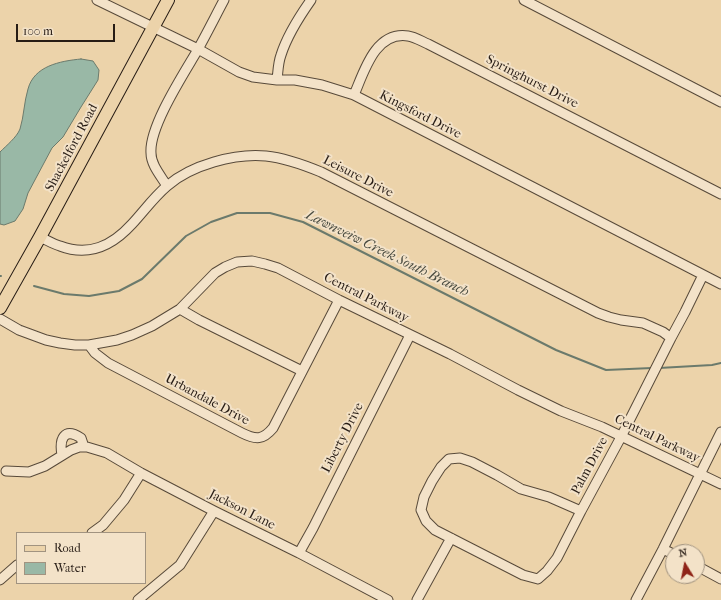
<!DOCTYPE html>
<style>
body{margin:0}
#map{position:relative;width:721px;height:600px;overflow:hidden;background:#ecd3aa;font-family:"IM FELL French Canon",serif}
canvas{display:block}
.legend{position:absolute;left:16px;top:532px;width:130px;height:52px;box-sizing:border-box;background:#f3e2c8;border:1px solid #a19380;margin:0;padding:5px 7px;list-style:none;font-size:12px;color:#271c15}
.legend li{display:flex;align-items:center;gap:8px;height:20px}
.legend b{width:20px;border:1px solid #a19380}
.north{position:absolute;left:665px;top:544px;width:40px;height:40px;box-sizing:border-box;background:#f3e2c8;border:1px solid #a19380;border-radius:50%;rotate:350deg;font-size:11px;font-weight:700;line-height:16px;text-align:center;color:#271c15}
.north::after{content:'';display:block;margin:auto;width:14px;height:18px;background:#8f2418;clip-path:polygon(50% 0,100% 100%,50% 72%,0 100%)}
.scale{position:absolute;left:16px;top:24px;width:99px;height:18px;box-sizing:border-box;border:2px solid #271c15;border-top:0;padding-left:5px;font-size:12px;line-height:14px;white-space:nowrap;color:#271c15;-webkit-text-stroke:3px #f3e2c8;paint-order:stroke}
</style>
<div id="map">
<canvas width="721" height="600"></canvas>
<ul class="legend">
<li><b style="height:5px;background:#ecd3aa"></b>Road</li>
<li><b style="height:11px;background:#99b8a6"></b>Water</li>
</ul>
<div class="north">N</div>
<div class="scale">100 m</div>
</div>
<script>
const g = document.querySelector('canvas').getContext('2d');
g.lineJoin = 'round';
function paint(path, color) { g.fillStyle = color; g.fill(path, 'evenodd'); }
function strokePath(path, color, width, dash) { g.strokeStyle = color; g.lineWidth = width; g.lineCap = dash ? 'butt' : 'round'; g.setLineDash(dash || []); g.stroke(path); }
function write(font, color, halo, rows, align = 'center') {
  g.font = font + ' "IM FELL French Canon",serif'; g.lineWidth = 4; g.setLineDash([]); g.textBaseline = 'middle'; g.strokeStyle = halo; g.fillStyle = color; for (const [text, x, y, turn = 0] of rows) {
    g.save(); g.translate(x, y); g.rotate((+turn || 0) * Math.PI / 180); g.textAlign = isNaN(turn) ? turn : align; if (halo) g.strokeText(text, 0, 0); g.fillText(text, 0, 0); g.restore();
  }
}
const water = new Path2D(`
 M 81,59 L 93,61 L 99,70 L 98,80 L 81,107 L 63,137 L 52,148 L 28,193 L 23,209 L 15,221 L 4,225 L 0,224 L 0,152 C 6,146 17,137 20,129 C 24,116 24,102 28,89 C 34,66 60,61 81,59 Z`);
paint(water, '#99b8a6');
strokePath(water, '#6b7a6c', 1);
strokePath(new Path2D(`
 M 0,276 L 1,276
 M 34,286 L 64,294 L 89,296 L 119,291 L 142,279 L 186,236 L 211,222 L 237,213 L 270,213 L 303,222 L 556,350 L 606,370 L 652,368
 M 659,368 L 712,365 L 721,363`), '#6b7a6c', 2);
const minor = new Path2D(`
 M 97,0 L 198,49 L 239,72 L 253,77 L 277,80 L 295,80 L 322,85 L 354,95 L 721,284
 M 524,0 L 721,102
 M 277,80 C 278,72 278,63 281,55 C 287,36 299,17 311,0
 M 354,95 C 364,72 375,31 408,36 C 415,37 421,41 428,44 L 721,194
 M 167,186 C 161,176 151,165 151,153 C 149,127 183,75 197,51 C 206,35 215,17 224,0
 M 40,237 C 47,240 53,244 60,246 C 89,257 112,246 132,224 C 144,211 154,197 167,186 C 191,165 235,153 266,156 C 286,158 304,165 321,172 L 598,313 L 609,317 L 621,320 L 643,323 L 663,332 L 671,338
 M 180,309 L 199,320 L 302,371
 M 0,319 L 19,330 L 46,340 L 60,343 L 75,345 L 89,345 L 117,340 L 132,335 L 152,326 L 180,309 L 215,273 L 225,267 L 237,262 L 252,261 L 265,264 L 278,268 L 339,300 L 450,354 L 518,390 L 561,411 L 602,427 L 721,484
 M 89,345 L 95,353 L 108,363 L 242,433 C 256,440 263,440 273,428 L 339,300
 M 62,455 C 59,439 64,427 81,438 L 84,447
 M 6,471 L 29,472 L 45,466 L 71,450 L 79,447 L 87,447 L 107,453 L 141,473 L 214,511 L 299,553 L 388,600
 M 581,511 L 549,497 L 521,489 L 497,475 L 472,462 L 460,458 L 449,459 L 441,467 L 432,481 L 424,497 L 421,510 L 426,521 L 435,530 L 523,575 L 538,579 L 547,571 L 557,558 L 581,511 L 621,437 L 671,338 L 685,312 L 703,275
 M 92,533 L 103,525 L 124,500 L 141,473
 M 663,549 L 673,554
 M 299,553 L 313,528 L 410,335
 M 697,566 L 721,579
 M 0,580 L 17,565
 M 138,600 L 180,565 L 214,511
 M 417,600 L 451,538
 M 636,600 L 663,549 L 721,432`);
const major = new Path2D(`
 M 0,308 L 40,237 L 168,0`);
strokePath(minor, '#584a3a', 11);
strokePath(major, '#271c15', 14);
strokePath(minor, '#f3e2c8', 9);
strokePath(major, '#ecd3aa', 12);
write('13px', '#271c15', '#f3e2c8', [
 ["Springhurst Drive",532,82,27],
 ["Kingsford Drive",420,115,27],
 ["Shackelford Road",72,148,-62],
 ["Leisure Drive",358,177,27],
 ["Central Parkway",366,298,27],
 ["Urbandale Drive",207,400,28],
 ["Liberty Drive",343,438,-63],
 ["Central Parkway",657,439,26],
 ["Palm Drive",590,466,-62],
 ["Jackson Lane",242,510,27]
]);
write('italic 14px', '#494b40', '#f3e2c8', [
 ["Lawnveiw Creek South Branch",387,254,26]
]);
</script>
